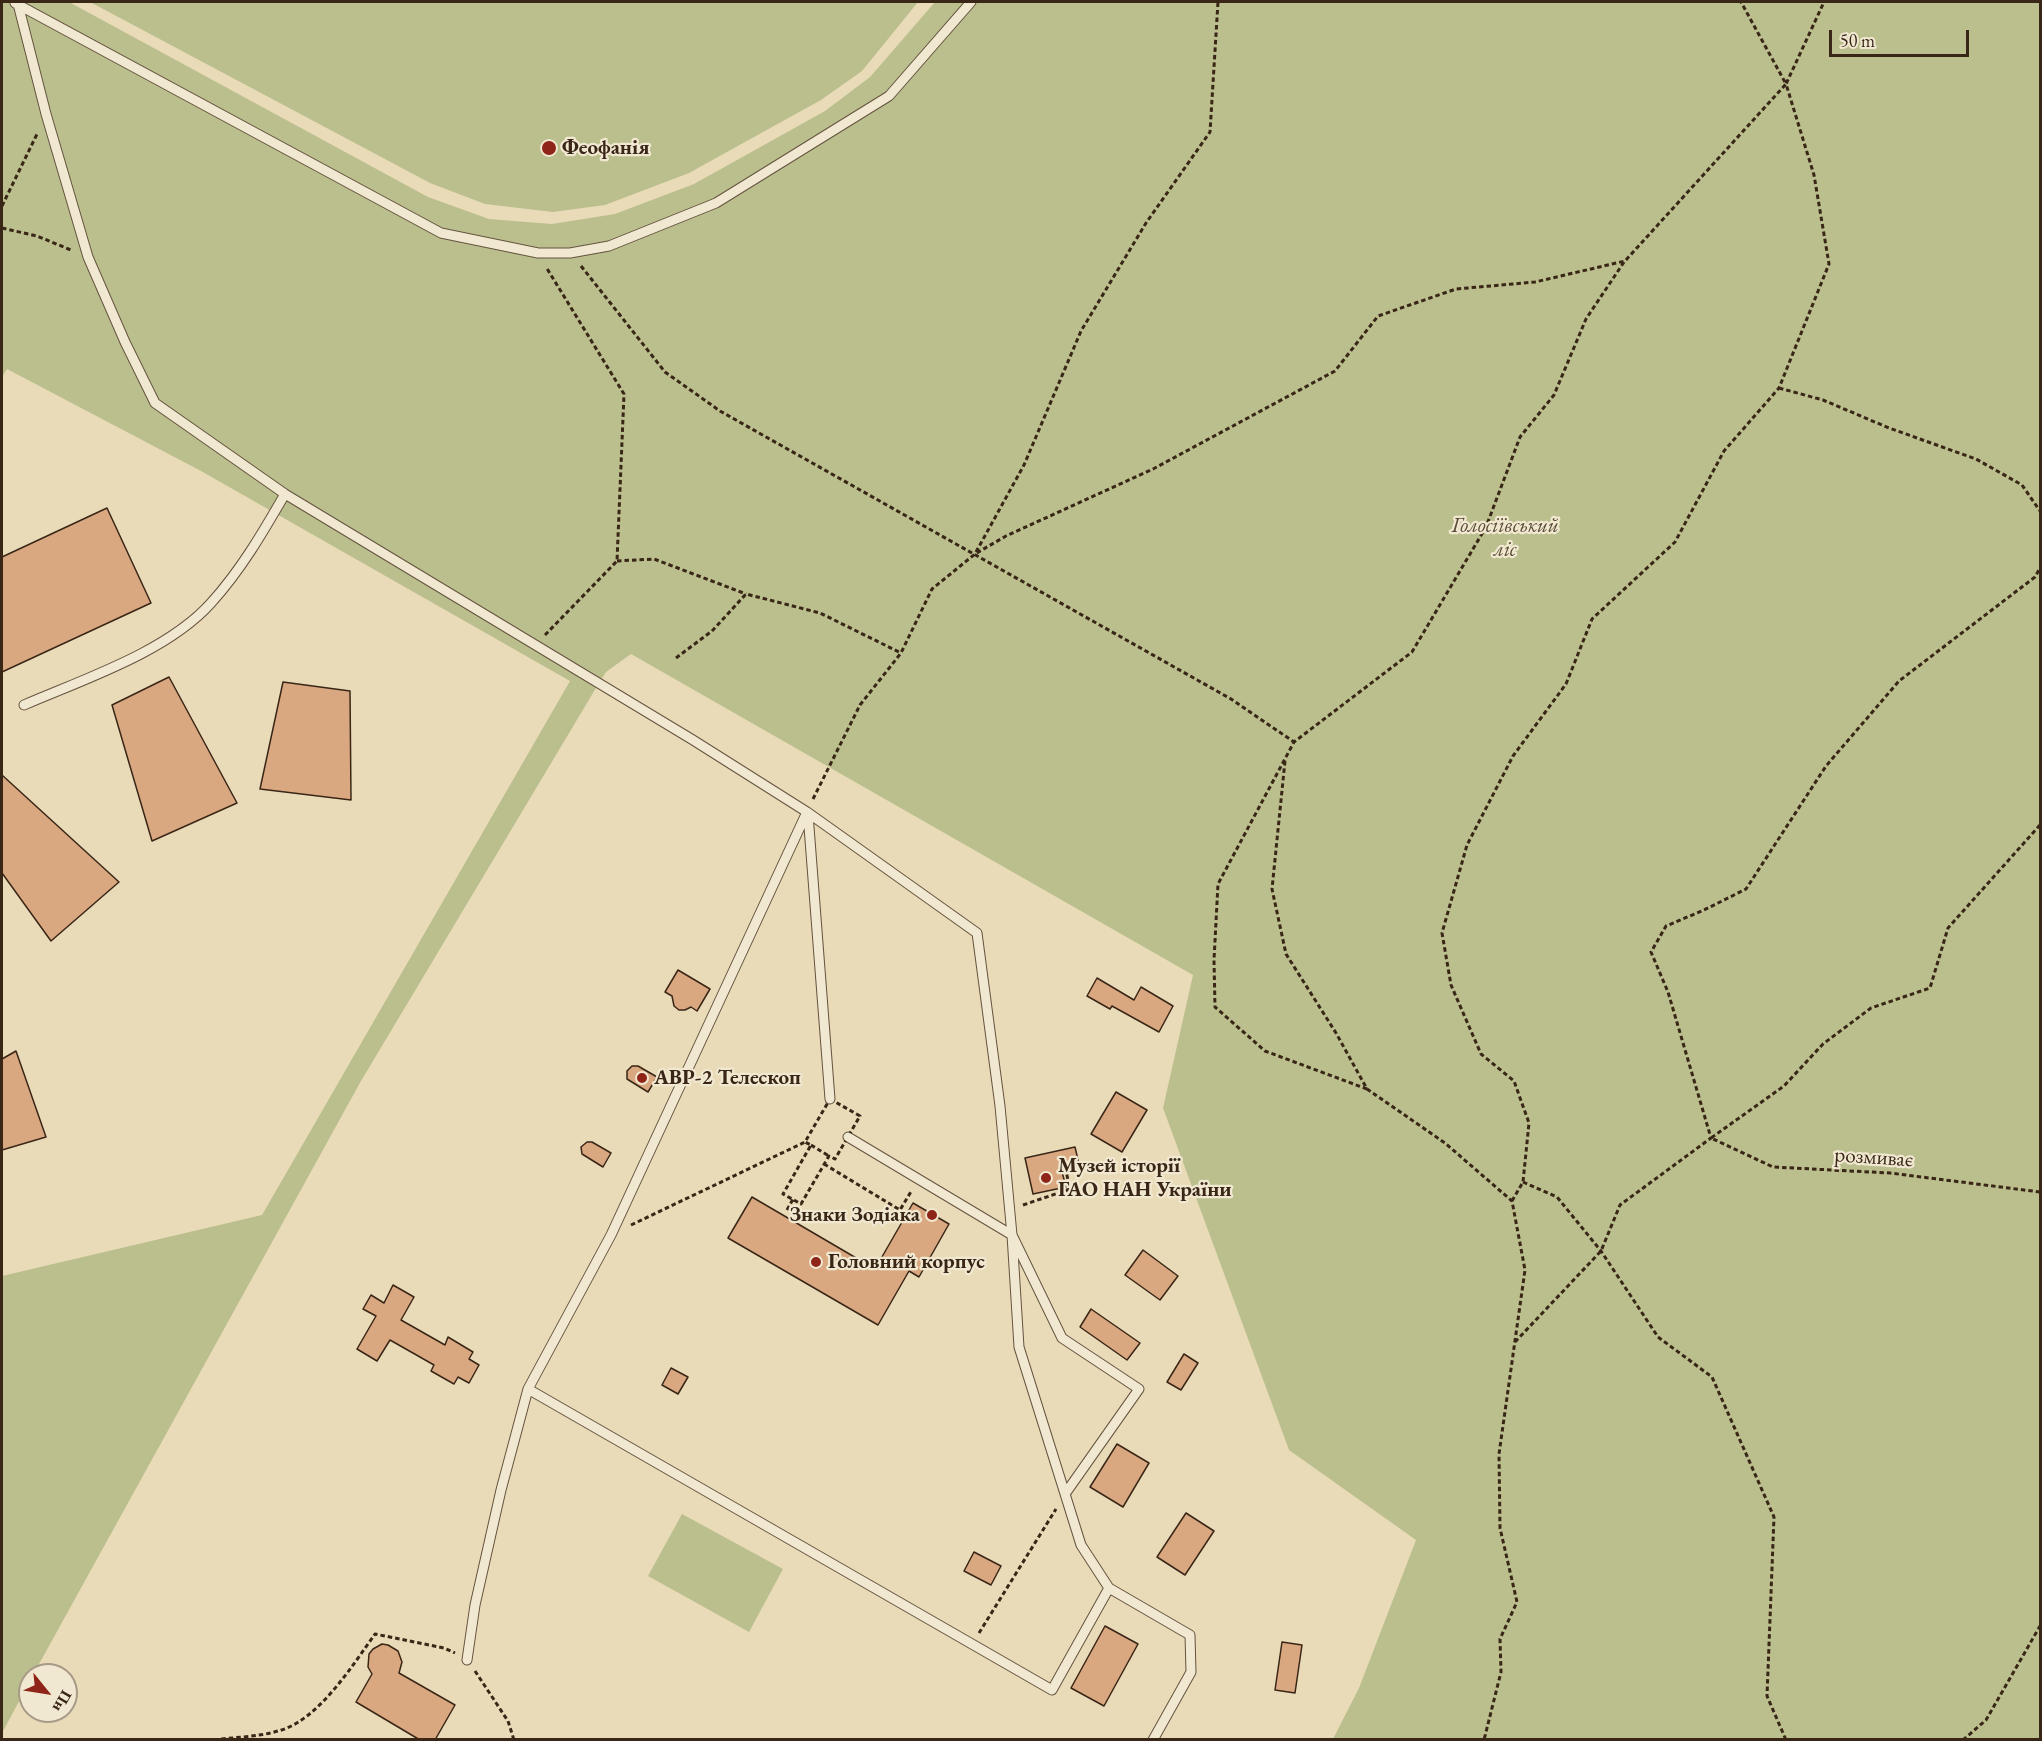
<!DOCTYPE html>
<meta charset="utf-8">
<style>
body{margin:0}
#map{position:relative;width:2042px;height:1741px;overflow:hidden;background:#eadbb8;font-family:"EB Garamond",serif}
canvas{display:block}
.frame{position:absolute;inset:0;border:3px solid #392617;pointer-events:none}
.north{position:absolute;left:18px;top:1663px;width:60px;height:60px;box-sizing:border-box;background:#f1e8d1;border:2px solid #a79a87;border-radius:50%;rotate:120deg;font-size:16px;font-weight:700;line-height:24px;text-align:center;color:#392617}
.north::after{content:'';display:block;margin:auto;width:21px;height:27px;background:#8f2418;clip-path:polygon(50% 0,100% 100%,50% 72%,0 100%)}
.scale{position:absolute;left:1829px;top:30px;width:140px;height:27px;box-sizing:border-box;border:3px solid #392617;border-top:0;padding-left:8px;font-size:18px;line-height:21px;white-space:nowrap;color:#392617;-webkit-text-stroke:4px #f1e8d1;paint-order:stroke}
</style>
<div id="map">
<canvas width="2042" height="1741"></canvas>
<div class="frame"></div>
<div class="north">Пн</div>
<div class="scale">50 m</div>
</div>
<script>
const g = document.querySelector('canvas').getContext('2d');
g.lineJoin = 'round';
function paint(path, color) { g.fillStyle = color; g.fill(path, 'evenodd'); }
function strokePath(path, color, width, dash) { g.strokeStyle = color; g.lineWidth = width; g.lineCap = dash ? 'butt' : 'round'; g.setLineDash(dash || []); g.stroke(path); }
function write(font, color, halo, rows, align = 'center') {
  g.font = font + ' "EB Garamond",serif'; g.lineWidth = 4.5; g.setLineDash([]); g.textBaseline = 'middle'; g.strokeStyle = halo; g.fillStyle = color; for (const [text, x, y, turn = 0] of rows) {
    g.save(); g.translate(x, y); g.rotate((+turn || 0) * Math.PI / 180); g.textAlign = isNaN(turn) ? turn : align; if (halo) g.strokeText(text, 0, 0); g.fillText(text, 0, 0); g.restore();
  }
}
paint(new Path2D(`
 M 2,2 L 69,2 L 428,197 L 489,219 L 552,224 L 615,214 L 694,184 L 825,111 L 870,77 L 935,2 L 2040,2 L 2040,1739 L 1333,1739 L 1359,1688 L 1416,1540 L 1289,1450 L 1163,1108 L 1193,975 L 631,654 L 606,672 L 599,683 L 361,1081 L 33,1675 L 30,1675 L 30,1681 L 2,1733 L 2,1276 L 262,1215 L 570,681 L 201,471 L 7,369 L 2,377 Z
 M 90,2 L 918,2 L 862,71 L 821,100 L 689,173 L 605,205 L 553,212 L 485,204 L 430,183 Z
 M 682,1514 L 783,1569 L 749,1632 L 648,1576 Z`), '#babf8d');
const building = new Path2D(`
 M 107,508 L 151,603 L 2,672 L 2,557 Z
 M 169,677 L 237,803 L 152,841 L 112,705 Z
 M 283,682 L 350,691 L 351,800 L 260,789 Z
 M 2,775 L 119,882 L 51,941 L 2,873 Z
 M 678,970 L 710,989 L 697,1011 L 691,1007 L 685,1010 L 679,1010 L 674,1006 L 672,996 L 665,992 Z
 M 1097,978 L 1134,1000 L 1141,987 L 1173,1006 L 1159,1032 L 1112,1006 L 1110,1009 L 1087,996 Z
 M 16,1051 L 46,1137 L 2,1150 L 2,1059 Z
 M 632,1066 L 638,1066 L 657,1077 L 648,1092 L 627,1079 L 627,1071 Z
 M 1116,1092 L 1147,1110 L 1122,1152 L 1091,1134 Z
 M 587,1142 L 592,1142 L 611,1153 L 603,1167 L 582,1154 L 581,1147 Z
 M 1075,1147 L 1079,1164 L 1061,1168 L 1066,1187 L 1033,1194 L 1025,1158 Z
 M 752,1197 L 875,1269 L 913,1203 L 949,1224 L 919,1277 L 909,1271 L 878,1325 L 728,1238 Z
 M 1143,1250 L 1178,1276 L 1160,1300 L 1125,1275 Z
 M 393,1285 L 414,1297 L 401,1320 L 445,1345 L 448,1337 L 473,1352 L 469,1359 L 479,1365 L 469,1383 L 458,1377 L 454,1384 L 431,1371 L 434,1365 L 390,1340 L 377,1361 L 357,1349 L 376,1316 L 363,1309 L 371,1295 L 384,1303 Z
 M 1091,1309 L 1140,1343 L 1127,1360 L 1080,1327 Z
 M 1184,1354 L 1198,1363 L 1181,1390 L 1167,1382 Z
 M 671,1368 L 688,1377 L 678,1394 L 662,1385 Z
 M 1117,1444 L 1149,1463 L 1123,1507 L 1090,1487 Z
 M 1186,1513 L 1214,1531 L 1185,1575 L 1157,1557 Z
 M 974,1552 L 1001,1566 L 991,1585 L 964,1571 Z
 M 1105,1626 L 1138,1644 L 1104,1706 L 1071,1688 Z
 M 1282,1642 L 1302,1645 L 1295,1693 L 1275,1690 Z
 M 382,1644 L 388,1645 L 398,1651 L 402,1662 L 399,1673 L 455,1705 L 435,1740 L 420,1740 L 356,1702 L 372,1674 L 368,1667 L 369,1654 L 373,1649 Z`);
paint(building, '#daa880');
strokePath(building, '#392617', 1.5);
const lane = new Path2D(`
 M 15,3 L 441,233 L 538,253 L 570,253 L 609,246 L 716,203 L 889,96 L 971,2
 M 18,4 L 46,114 L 88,257 L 125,342 L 155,403 L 285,494 L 693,740 L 807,812 L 977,933 L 1000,1106 L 1012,1235 L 1019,1347 L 1081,1545 L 1109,1588 L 1190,1635 L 1191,1672 L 1153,1740
 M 24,705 C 84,679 167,652 211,603 C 241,570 263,532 285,494
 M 808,814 L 830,1099
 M 848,1137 L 1012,1235 L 1062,1338 L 1139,1389 L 1065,1494
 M 528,1389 L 1052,1690 L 1109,1588
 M 467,1660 L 475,1605 L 501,1490 L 528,1389 L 611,1235 L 807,812`);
strokePath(lane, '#65533f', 11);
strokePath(new Path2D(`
 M 2,206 L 38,132
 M 2,228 L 37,236 L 71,250
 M 581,266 L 665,372 L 720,411 L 1231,699 L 1294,742
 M 1779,388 L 1823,400 L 1889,428 L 1976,459 L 2022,485 L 2040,511
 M 976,552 L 1024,465 L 1081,331 L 1146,223 L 1210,132 L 1218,2
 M 617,561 L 654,559 L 746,594
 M 545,635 L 617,561 L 624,394 L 546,267
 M 676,658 L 712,631 L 746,594 L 820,613 L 901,653
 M 1285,761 L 1272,889 L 1286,954 L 1336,1033 L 1367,1089 L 1445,1143 L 1512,1201 L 1525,1270 L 1499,1454 L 1500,1528 L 1517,1602 L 1500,1639 L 1501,1672 L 1484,1740
 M 813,799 L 860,705 L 901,653 L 932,589 L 975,554 L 1006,536 L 1153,469 L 1335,371 L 1378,316 L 1456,289 L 1535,282 L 1625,261 L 1786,84 L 1741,2
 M 2040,825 L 1948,928 L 1930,988 L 1871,1008 L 1823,1044 L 1784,1086 L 1711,1138 L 1773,1167 L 1890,1173 L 2040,1192
 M 1367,1089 L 1265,1051 L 1215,1007 L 1214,960 L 1218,884 L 1294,742 L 1412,652 L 1486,527 L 1520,437 L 1554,395 L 1586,319 L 1624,262
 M 830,1099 L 860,1116 L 835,1159 L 829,1156 L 801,1204 L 783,1194 L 811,1145 L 805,1142 Z
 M 811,1145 L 829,1156
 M 824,1164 L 900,1210 L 912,1190
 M 1523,1182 L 1557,1197 L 1601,1251 L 1658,1337 L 1712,1377 L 1774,1517 L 1767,1696 L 1786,1740
 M 1512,1201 L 1523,1182 L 1529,1123 L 1514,1081 L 1481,1054 L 1451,985 L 1442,933 L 1467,845 L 1513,756 L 1566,684 L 1592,619 L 1675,542 L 1724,451 L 1779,388 L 1829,264 L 1814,175 L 1786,84 L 1824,2
 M 1023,1205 L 1070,1189 L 1066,1171
 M 787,1210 L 793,1199
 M 631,1225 L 805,1142
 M 1515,1342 L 1601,1251 L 1620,1205 L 1711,1138 L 1668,992 L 1651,952 L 1666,926 L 1704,910 L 1746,889 L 1826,766 L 1899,681 L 2035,577 L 2040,568
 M 979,1633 L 1056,1509
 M 475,1671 L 508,1721 L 514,1740
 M 214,1740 C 235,1737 258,1737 278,1731 C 318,1721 352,1666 375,1634 L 444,1648 L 455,1653
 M 1963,1740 L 1986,1720 L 2040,1626`), '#392617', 3, [4.5, 3]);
strokePath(lane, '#f1e8d1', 9);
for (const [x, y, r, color] of [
 [549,148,8,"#8f2418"],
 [642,1078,6,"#8f2418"],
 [1046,1178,6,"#8f2418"],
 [932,1215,6,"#8f2418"],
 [816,1262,6,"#8f2418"]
]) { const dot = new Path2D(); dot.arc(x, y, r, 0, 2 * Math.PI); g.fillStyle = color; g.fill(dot); strokePath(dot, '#f1e8d1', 2); }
write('bold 21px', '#392617', '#f1e8d1', [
 ["Феофанія",562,148],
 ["АВР-2 Телескоп",654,1078],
 ["Музей історії",1058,1166],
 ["ГАО НАН України",1058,1190],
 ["Знаки Зодіака",920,1215,"right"],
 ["Головний корпус",828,1262]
], 'left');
write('italic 21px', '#594c34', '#f1e8d1', [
 ["Голосіївський",1505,526],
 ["ліс",1505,550]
]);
write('21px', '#392617', '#f1e8d1', [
 ["розмиває",1874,1158,4]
]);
</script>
